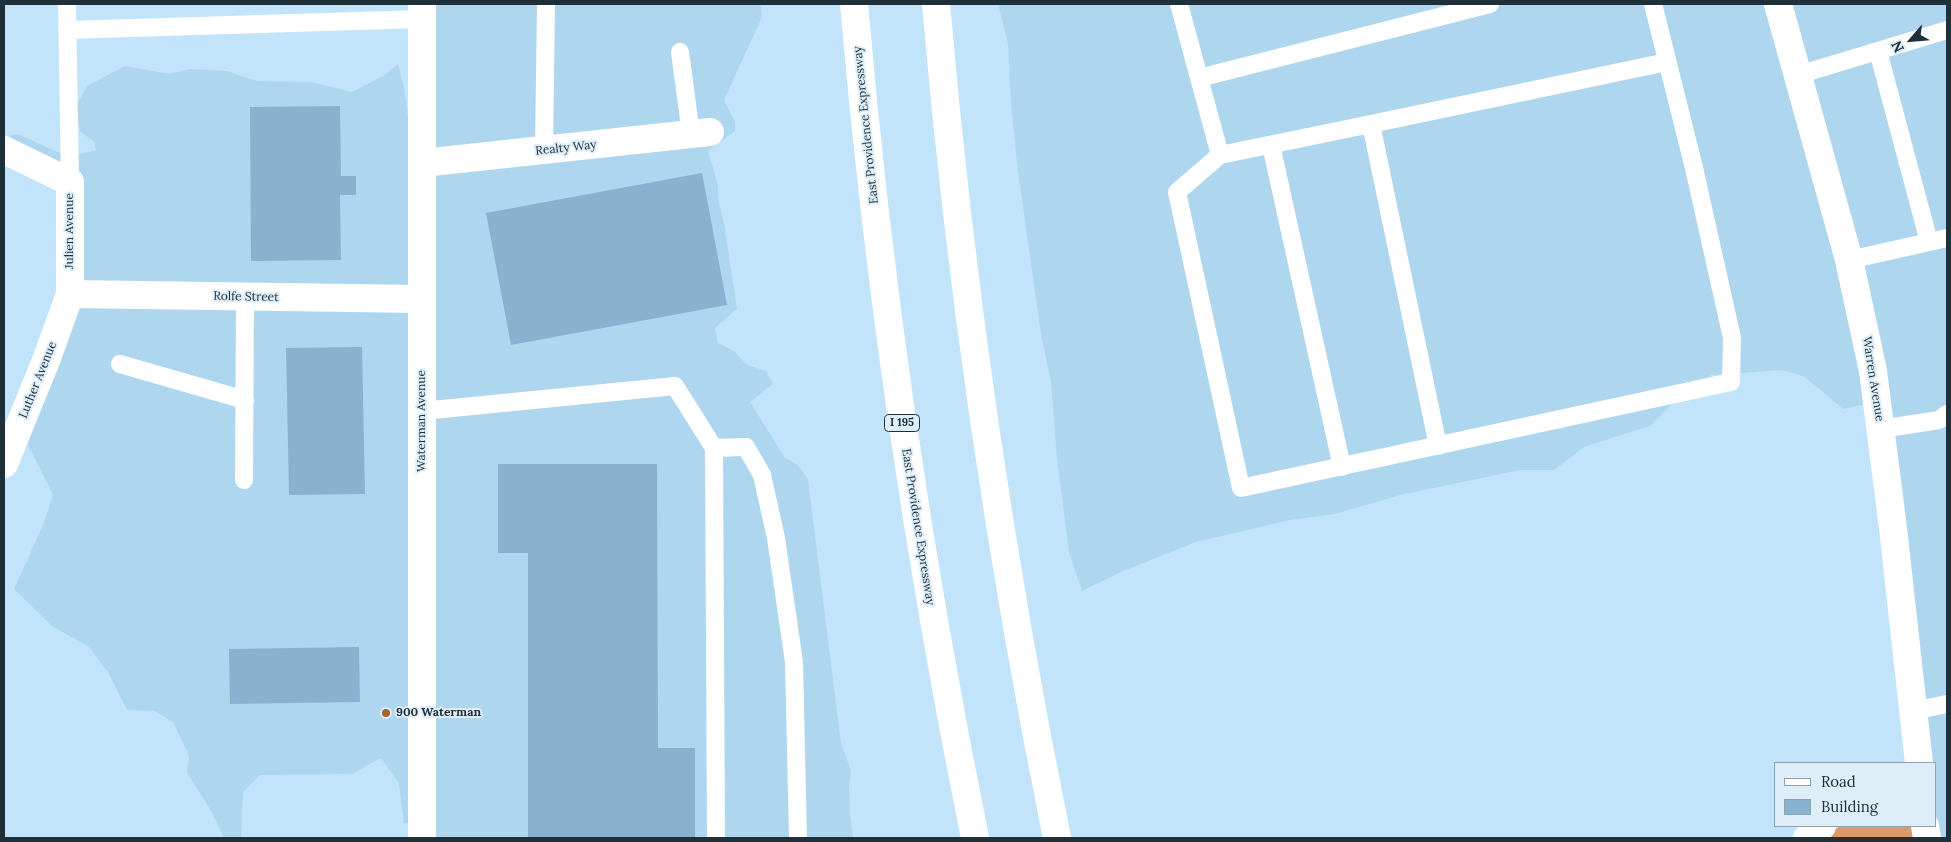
<!DOCTYPE html>
<style>
body{margin:0}
#map{position:relative;width:1951px;height:842px;overflow:hidden;background:#c2e4fa;font-family:Lora,serif}
canvas{display:block}
.frame{position:absolute;inset:0;border:5px solid #20303b;pointer-events:none}
.legend{position:absolute;left:1774px;top:762px;width:162px;height:65px;box-sizing:border-box;background:#ddeef9;border:1px solid #91a2ad;margin:0;padding:6px 9px;list-style:none;font-size:15px;color:#20303b}
.legend li{display:flex;align-items:center;gap:10px;height:25px}
.legend b{width:25px;border:1px solid #91a2ad}
.north{position:absolute;left:1886px;top:15px;width:50px;height:50px;-webkit-text-stroke:4px #ddeef9;paint-order:stroke;rotate:243deg;font-size:14px;font-weight:700;line-height:20px;text-align:center;color:#20303b}
.north::after{content:'';display:block;margin:auto;width:18px;height:22px;background:#20303b;clip-path:polygon(50% 0,100% 100%,50% 72%,0 100%)}
</style>
<div id="map">
<canvas width="1951" height="842"></canvas>
<div class="frame"></div>
<ul class="legend">
<li><b style="height:6px;background:#fff"></b>Road</li>
<li><b style="height:14px;background:#88b2cd"></b>Building</li>
</ul>
<div class="north">N</div>
</div>
<script>
const g = document.querySelector('canvas').getContext('2d');
g.lineJoin = 'round';
function paint(path, color) { g.fillStyle = color; g.fill(path, 'evenodd'); }
function strokePath(path, color, width, dash) { g.strokeStyle = color; g.lineWidth = width; g.lineCap = dash ? 'butt' : 'round'; g.setLineDash(dash || []); g.stroke(path); }
function write(font, color, halo, rows, align = 'center') {
  g.font = font + ' Lora,serif'; g.lineWidth = 4; g.setLineDash([]); g.textBaseline = 'middle'; g.strokeStyle = halo; g.fillStyle = color; for (const [text, x, y, turn = 0] of rows) {
    g.save(); g.translate(x, y); g.rotate((+turn || 0) * Math.PI / 180); g.textAlign = isNaN(turn) ? turn : align; if (halo) g.strokeText(text, 0, 0); g.fillText(text, 0, 0); g.restore();
  }
}
paint(new Path2D(`
 M 424,4 L 761,4 L 762,17 L 724,100 L 735,122 L 735,131 L 708,151 L 718,185 L 718,199 L 724,223 L 737,309 L 715,328 L 718,343 L 734,351 L 747,365 L 766,371 L 773,384 L 750,402 L 785,458 L 798,465 L 808,479 L 841,743 L 851,771 L 849,786 L 850,812 L 853,838 L 427,838 L 429,817 L 404,824 L 399,783 L 381,758 L 352,774 L 260,775 L 243,792 L 241,838 L 224,838 L 210,809 L 187,773 L 189,756 L 173,722 L 154,711 L 127,710 L 108,672 L 88,646 L 53,627 L 14,589 L 43,525 L 53,495 L 19,427 L 52,349 L 67,187 L 6,152 L 11,135 L 18,134 L 68,157 L 96,150 L 94,142 L 80,131 L 76,106 L 87,86 L 125,66 L 169,74 L 190,69 L 227,71 L 257,81 L 311,82 L 352,92 L 383,76 L 398,64 L 404,88 L 409,124 Z
 M 998,4 L 1947,4 L 1947,838 L 1934,838 L 1935,763 L 1925,763 L 1871,403 L 1843,409 L 1805,377 L 1782,370 L 1711,375 L 1670,406 L 1650,426 L 1584,447 L 1554,470 L 1520,470 L 1400,495 L 1335,514 L 1290,520 L 1196,542 L 1121,572 L 1082,591 L 1069,552 L 1057,458 L 1051,382 L 1041,334 L 1018,171 L 1011,104 L 1008,44 Z`), '#afd6ef');
paint(new Path2D(`
 M 1840,826 L 1933,826 L 1934,838 L 1829,838 L 1832,832 Z`), '#de9b68');
paint(new Path2D(`
 M 340,106 L 341,176 L 356,176 L 356,195 L 340,195 L 341,260 L 251,261 L 250,107 Z
 M 702,173 L 727,305 L 511,345 L 486,213 Z
 M 362,347 L 365,494 L 289,495 L 286,348 Z
 M 498,464 L 657,464 L 658,748 L 695,748 L 695,838 L 528,838 L 528,553 L 498,553 Z
 M 359,647 L 360,702 L 230,704 L 229,649 Z`), '#88b2cd');
strokePath(new Path2D(`
 M 67,4 L 70,182
 M 1179,4 L 1220,155 L 1177,192 L 1241,488 L 1731,382 L 1732,338 L 1694,168 L 1653,4
 M 67,30 L 422,19
 M 1878,51 L 1929,242
 M 680,52 L 691,134
 M 1798,75 L 1947,30
 M 1199,78 L 1490,4
 M 1371,124 L 1667,62
 M 1271,145 L 1342,467
 M 544,150 L 546,4
 M 1220,155 L 1371,124 L 1438,446
 M 1849,260 L 1947,238
 M 120,364 L 245,400
 M 422,411 L 675,386 L 714,448 L 716,838
 M 1881,429 L 1939,420 L 1947,414
 M 714,448 L 746,447 L 762,475 L 776,538 L 794,662 L 798,838
 M 244,480 L 245,297
 M 1913,711 L 1947,704`), '#fff', 18);
strokePath(new Path2D(`
 M 4,150 L 70,182 L 70,294 L 47,358 L 4,464
 M 422,163 L 710,132
 M 70,294 L 422,299
 M 1807,838 L 1822,826`), '#fff', 28);
strokePath(new Path2D(`
 M 1778,4 L 1849,260 L 1873,371 L 1893,528 L 1919,763
 M 1925,826 L 1927,838
 M 422,838 L 422,4`), '#fff', 28);
strokePath(new Path2D(`
 M 854,4 C 878,284 919,563 975,838
 M 936,4 C 960,284 1001,563 1057,838`), '#fff', 28);
for (const [x, y, r, color] of [
 [386,713,5,"#a5632e"]
]) { const dot = new Path2D(); dot.arc(x, y, r, 0, 2 * Math.PI); g.fillStyle = color; g.fill(dot); strokePath(dot, '#ddeef9', 2); }
for (const [x, y, w] of [
 [902,423,35]
]) { const box = new Path2D(); box.roundRect(x - w / 2, y - 8.5, w, 17, 4); g.fillStyle = '#ddeef9'; g.fill(box); strokePath(box, '#20303b', 1); }
write('bold 11px', '#20303b', null, [
 ["I 195",902,423]
]);
write('12px', '#20303b', '#ddeef9', [
 ["East Providence Expressway",866,125,-96],
 ["Realty Way",566,148,-6],
 ["Julien Avenue",70,231,-90],
 ["Rolfe Street",246,297,1],
 ["Warren Avenue",1873,379,81],
 ["Luther Avenue",38,380,-68],
 ["Waterman Avenue",422,421,-90],
 ["East Providence Expressway",918,527,81]
]);
write('bold 12px', '#20303b', '#ddeef9', [
 ["900 Waterman",396,713]
], 'left');
</script>
